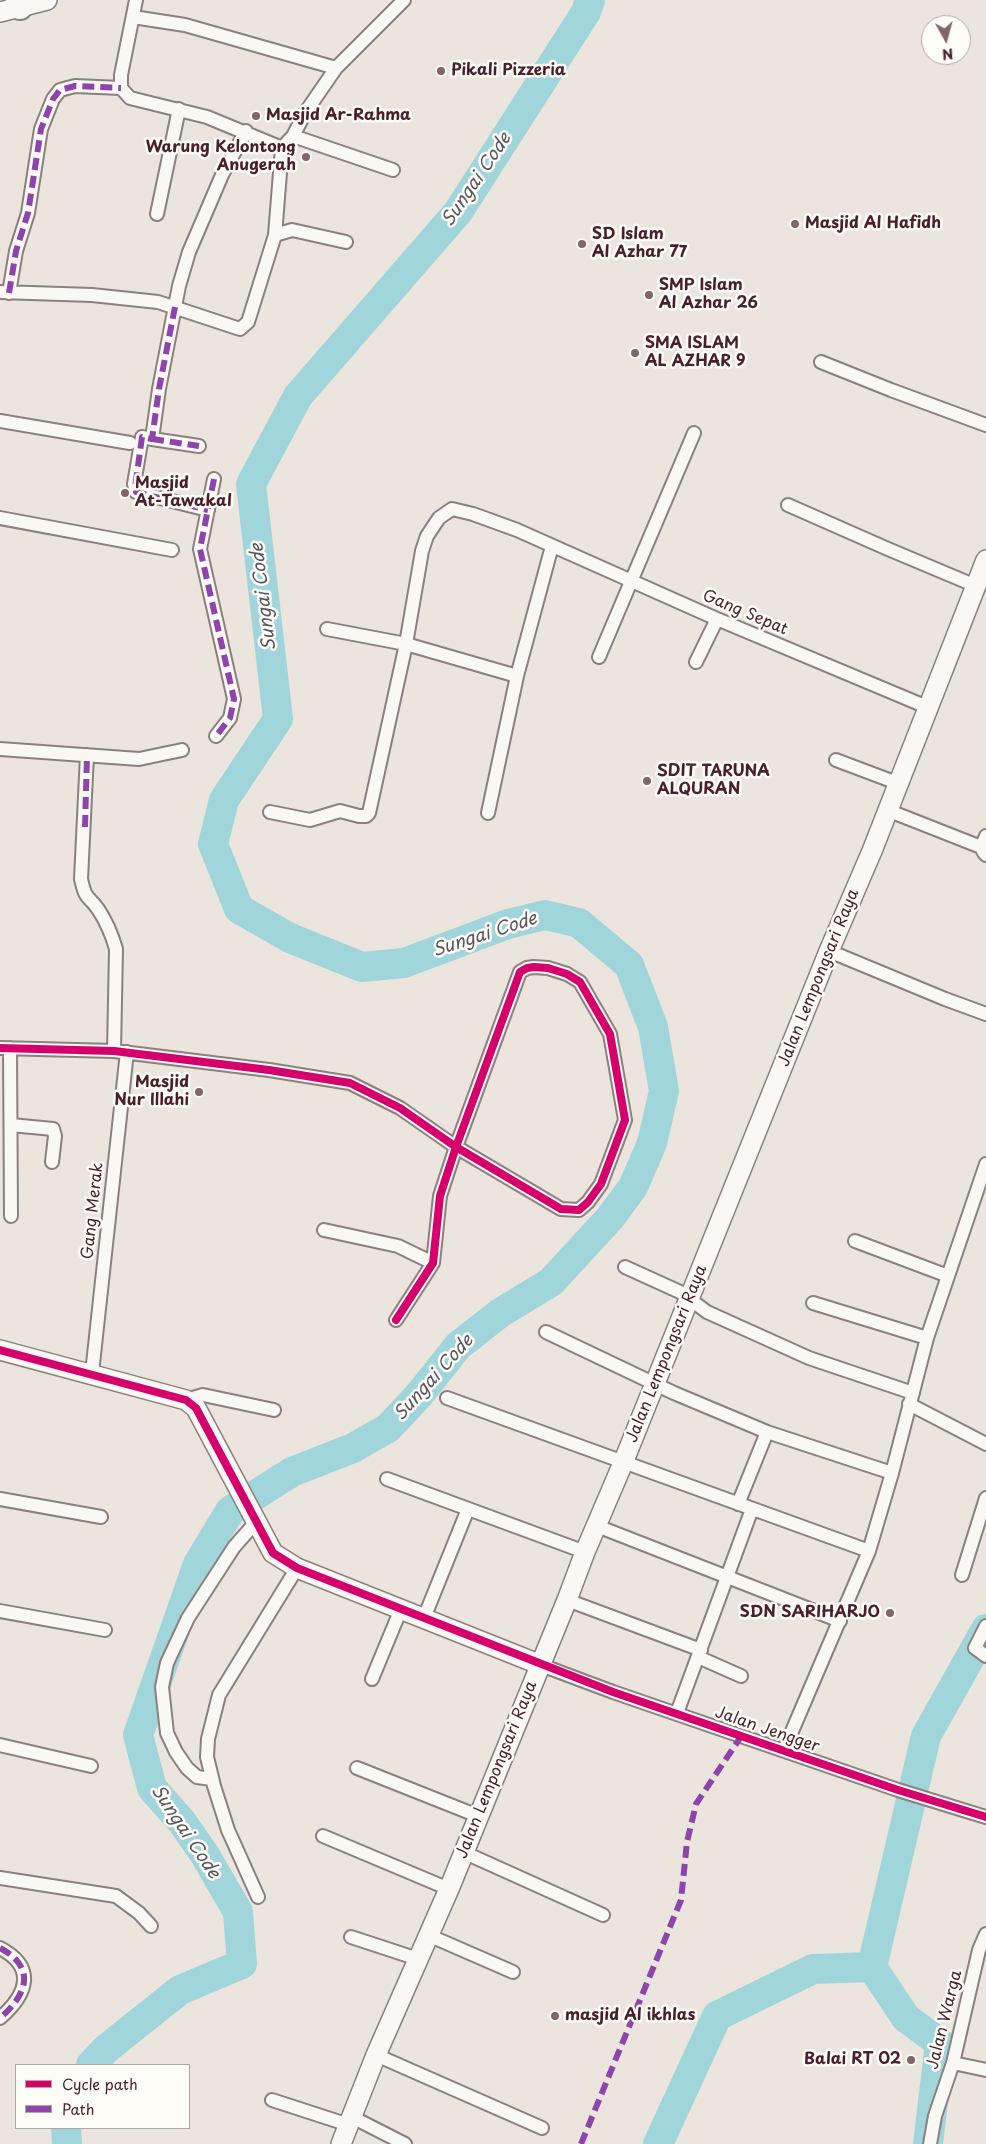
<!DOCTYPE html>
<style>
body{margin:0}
#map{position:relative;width:986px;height:2144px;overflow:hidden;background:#ece5dd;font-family:"Playpen Sans",sans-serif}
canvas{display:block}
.legend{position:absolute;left:15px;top:2064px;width:175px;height:65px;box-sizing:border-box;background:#fdfcf7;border:1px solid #b5a4a5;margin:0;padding:6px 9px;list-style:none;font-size:15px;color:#4a1f2b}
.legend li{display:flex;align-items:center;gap:10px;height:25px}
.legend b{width:25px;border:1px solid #b5a4a5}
.north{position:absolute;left:921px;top:15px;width:50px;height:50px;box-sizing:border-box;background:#fdfcf7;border:1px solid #b5a4a5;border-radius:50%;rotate:173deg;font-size:14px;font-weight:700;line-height:20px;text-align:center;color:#4a1f2b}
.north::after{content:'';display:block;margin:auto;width:18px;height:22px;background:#836469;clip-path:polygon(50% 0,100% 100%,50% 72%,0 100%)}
</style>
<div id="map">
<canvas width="986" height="2144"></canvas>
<ul class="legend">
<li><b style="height:6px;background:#d6006c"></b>Cycle path</li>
<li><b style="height:6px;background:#8e44ad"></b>Path</li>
</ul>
<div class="north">N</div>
</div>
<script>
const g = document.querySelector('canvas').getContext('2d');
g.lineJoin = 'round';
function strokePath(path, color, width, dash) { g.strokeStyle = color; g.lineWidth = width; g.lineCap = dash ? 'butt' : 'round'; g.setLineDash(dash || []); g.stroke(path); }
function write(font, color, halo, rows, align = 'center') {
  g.font = font + ' "Playpen Sans",sans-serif'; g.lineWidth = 5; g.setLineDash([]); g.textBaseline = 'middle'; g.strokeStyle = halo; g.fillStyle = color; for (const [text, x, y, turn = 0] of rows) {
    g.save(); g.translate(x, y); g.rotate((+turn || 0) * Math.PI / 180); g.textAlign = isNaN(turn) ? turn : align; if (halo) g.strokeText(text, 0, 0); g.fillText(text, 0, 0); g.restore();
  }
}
strokePath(new Path2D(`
 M 91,2065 L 106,2049 L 180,1990 L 242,1964 L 238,1912 L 205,1855 L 182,1822 L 152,1788 L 138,1735 L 198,1564 L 230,1511 L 292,1472 L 353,1448 L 388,1428 L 419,1395 L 458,1346 L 500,1313 L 551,1282 L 610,1218 L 633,1187 L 652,1143 L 664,1091 L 653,1027 L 629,965 L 579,923 L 545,915 L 508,924 L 404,963 L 362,967 L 290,938 L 239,909 L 213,844 L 224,800 L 278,719 L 251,484 L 298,396 L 458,212 L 586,12 L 590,0
 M 66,2128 L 67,2144
 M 658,2144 L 717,2016 L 813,1969 L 872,1967
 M 928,2144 L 940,2043 L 906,2018 L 872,1967 L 926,1736 L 986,1629`), '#a0d6db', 30);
const street = new Path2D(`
 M 136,0 L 121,75 L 121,88 L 130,98 L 207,117 L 282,148
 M 133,17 L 185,25 L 336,68
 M 293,136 L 393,170
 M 157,214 L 179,109
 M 275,235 L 292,230 L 346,242
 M 0,292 L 92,295 L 158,302 L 240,329 L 248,322 L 275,235 L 282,148 L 293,136 L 305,113 L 336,68 L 404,0
 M 9,293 L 16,251 L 28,213 L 41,129 L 53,99 L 60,90 L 75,86 L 121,88
 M 821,362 L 891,390 L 986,425
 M 0,421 L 130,443
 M 152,439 L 199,446
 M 214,479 L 200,549 L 234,699 L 230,718 L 216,736
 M 788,505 L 888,549 L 976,586
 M 208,510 L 136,492 L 134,484 L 142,437 L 152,439 L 159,389 L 179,286 L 189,252 L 222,175 L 246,131
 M 0,518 L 172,550
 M 327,629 L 406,644 L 517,676
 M 599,657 L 694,433
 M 696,662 L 717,619
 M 0,749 L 139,759 L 182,750
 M 87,755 L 81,879 C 86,901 87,894 98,909 C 106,921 112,935 116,949 L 114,1051
 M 836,760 L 897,783
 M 887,810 L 981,847
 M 270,812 L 310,820 L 340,811 L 359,816 L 366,816 L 369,813 L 406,644 L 422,551 L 427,536 L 439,518 L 452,509 L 473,514 L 517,530 L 717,619 L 927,707
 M 488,813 L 517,676 L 552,546
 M 986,836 C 983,844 979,848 986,855
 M 829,951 L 945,999 L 986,1014
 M 0,1048 L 114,1051 L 269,1070 L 350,1083 L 400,1108 L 456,1147 L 561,1209 L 579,1210 L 588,1202 L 601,1184 L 625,1120 L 610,1034 L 580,982 L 567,974 L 548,968 L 534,967 L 527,968 L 520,972 L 456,1147 L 440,1196 L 433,1263 L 396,1320
 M 10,1048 L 11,1216
 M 11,1125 L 53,1129 L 55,1136 L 52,1162
 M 324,1230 L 398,1246 L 433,1263
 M 855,1241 L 948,1276
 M 625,1267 L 680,1292 L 707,1312 L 809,1358 L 913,1393
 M 813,1303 L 927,1338
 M 546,1332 L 674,1393 L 767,1432 L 892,1473
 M 92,1373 L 127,1052
 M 447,1398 L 869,1551
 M 186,1400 L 203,1395 L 274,1410
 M 909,1404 L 986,1444
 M 387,1479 L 585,1552
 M 0,1499 L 101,1517
 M 738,1504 L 767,1432
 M 597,1526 L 840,1621
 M 962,1575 L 986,1498
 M 567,1600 L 701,1650
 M 0,1611 L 105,1630
 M 424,1618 L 468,1509
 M 986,1626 L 975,1648 L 986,1656
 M 698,1657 L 741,1676
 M 541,1665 L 613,1692 L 898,1790 L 986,1817
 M 372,1679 L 401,1609
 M 677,1713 L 752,1509
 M 0,1745 L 91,1766
 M 784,1750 L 869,1551 L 892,1473 L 927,1338 L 986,1164
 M 357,1768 L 478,1816
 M 212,1779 L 197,1777 L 187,1768 L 176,1752 L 167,1733 L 162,1687 L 167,1663 L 188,1618 L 234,1547 L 256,1522
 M 323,1836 L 449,1889
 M 463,1852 L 603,1915
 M 0,1878 L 116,1896 L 139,1913 L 151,1926
 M 258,1897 L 228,1830 L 214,1786 L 207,1757 L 208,1739 L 219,1695 L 297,1568
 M 428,1935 L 513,1972
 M 351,1937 L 418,1959
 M 0,1948 C 36,1967 28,1994 0,2018
 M 376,2055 L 542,2128
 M 953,2063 L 986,2070
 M 272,2100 L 349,2125
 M 352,2117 L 405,2144
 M 930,2144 L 935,2116 L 953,2063 L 979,1950 L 986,1934`);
const secondary = new Path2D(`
 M 0,12 L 47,0
 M 0,1350 L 186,1400 L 196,1408 L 273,1553 L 297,1568 L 541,1665
 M 341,2144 L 376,2055 L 449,1889 L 567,1600 L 585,1552 L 623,1463 L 829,951 L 872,851 L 986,560`);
const highway = new Path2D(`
 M 18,0 L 20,7`);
strokePath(street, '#8b807e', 16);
strokePath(secondary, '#8b807e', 22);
strokePath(highway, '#8b807e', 28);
strokePath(street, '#f9f8f5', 12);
strokePath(secondary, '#f9f8f5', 19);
strokePath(highway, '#f9f8f5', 24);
strokePath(new Path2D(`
 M 9,293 L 16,251 L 28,213 L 41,129 L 53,99 L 60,90 L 75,86 L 121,88
 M 175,307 L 159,389 L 152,439 L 142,437 L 135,488 L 136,492 L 208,510
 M 152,439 L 199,446
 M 214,479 L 200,549 L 234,699 L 230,718 L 216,736
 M 85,827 L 87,755
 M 0,1948 C 36,1967 28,1994 0,2018
 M 581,2144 L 681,1900 L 687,1842 L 696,1804 L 742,1735`), '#8e44ad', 6, [12, 6]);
strokePath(new Path2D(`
 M 0,1048 L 114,1051 L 269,1070 L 350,1083 L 400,1108 L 456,1147 L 561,1209 L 579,1210 L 588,1202 L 601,1184 L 625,1120 L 610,1034 L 580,982 L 567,974 L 548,968 L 534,967 L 527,968 L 520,972 L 456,1147 L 440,1196 L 433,1263 L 396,1320
 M 0,1350 L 186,1400 L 196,1408 L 273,1553 L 297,1568 L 613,1692 L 898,1790 L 986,1817`), '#d6006c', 8);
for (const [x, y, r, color] of [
 [441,71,5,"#836469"],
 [256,116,5,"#836469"],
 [306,157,5,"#836469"],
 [795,224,5,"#836469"],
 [582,244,5,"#836469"],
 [649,295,5,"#836469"],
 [635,353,5,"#836469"],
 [125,493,5,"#836469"],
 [647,781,5,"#836469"],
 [199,1092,5,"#836469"],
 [890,1613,5,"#836469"],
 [555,2016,5,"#836469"],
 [911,2060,5,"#836469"]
]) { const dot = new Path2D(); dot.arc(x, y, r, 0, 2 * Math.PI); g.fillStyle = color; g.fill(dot); strokePath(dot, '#fdfcf7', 2); }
write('bold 16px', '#4a1f2b', '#fdfcf7', [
 ["Pikali Pizzeria",451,71],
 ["Masjid Ar-Rahma",266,116],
 ["Warung Kelontong",296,148,"right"],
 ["Anugerah",296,166,"right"],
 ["Masjid Al Hafidh",805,224],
 ["SD Islam",592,235],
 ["Al Azhar 77",592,253],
 ["SMP Islam",659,286],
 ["Al Azhar 26",659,304],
 ["SMA ISLAM",645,344],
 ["AL AZHAR 9",645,362],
 ["Masjid",135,484],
 ["At-Tawakal",135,502],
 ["SDIT TARUNA",657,772],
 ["ALQURAN",657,790],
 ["Masjid",189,1083,"right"],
 ["Nur Illahi",189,1101,"right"],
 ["SDN SARIHARJO",880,1613,"right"],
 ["masjid Al ikhlas",565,2016],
 ["Balai RT 02",901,2060,"right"]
], 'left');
write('16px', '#4a1f2b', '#fdfcf7', [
 ["Gang Sepat",745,613,23],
 ["Jalan Lempongsari Raya",819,978,-68],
 ["Gang Merak",93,1211,-84],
 ["Jalan Lempongsari Raya",667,1354,-68],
 ["Jalan Jengger",767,1730,19],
 ["Jalan Lempongsari Raya",497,1770,-68],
 ["Jalan Warga",945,2020,-76]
]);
write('italic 18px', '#5a5460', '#fdfcf7', [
 ["Sungai Code",477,180,-56],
 ["Sungai Code",264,597,-97],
 ["Sungai Code",485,935,-18],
 ["Sungai Code",434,1378,-48],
 ["Sungai Code",185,1832,56]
]);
</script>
